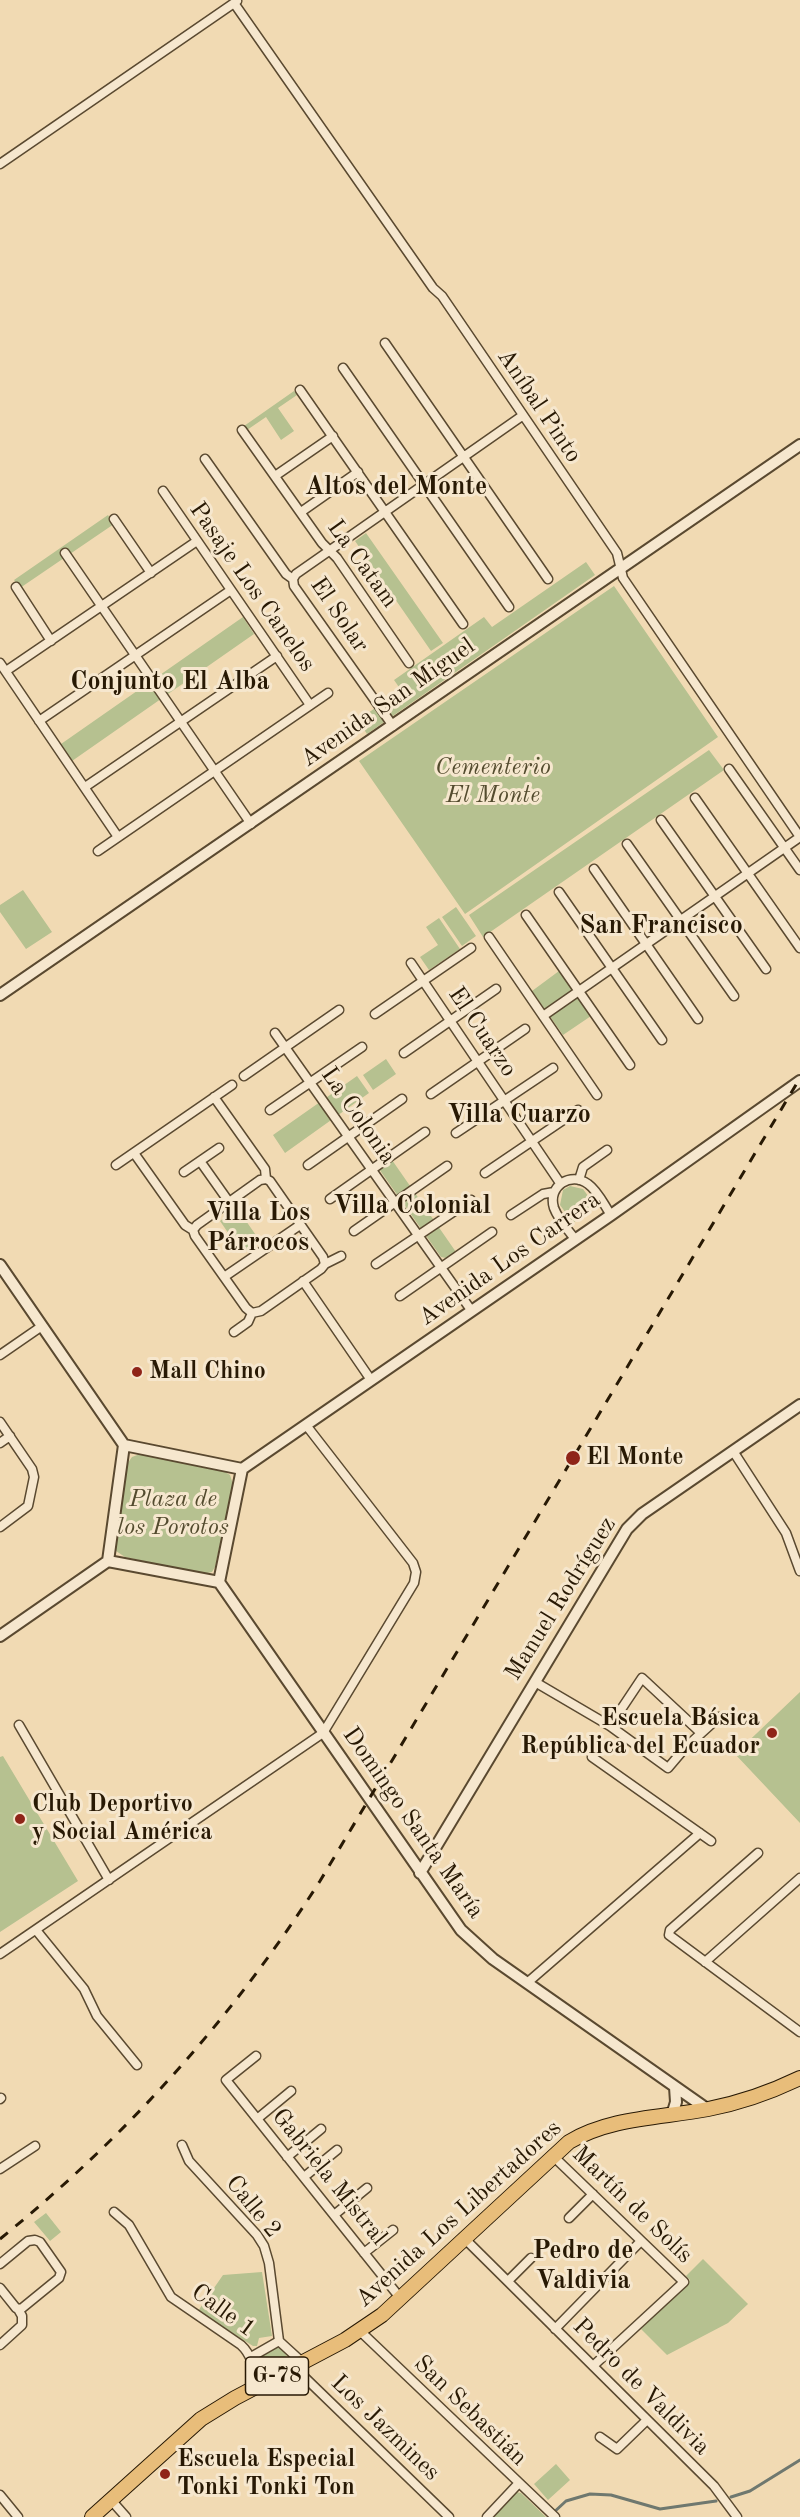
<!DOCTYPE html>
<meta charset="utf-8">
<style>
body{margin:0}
canvas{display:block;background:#f1dab3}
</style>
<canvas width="800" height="2517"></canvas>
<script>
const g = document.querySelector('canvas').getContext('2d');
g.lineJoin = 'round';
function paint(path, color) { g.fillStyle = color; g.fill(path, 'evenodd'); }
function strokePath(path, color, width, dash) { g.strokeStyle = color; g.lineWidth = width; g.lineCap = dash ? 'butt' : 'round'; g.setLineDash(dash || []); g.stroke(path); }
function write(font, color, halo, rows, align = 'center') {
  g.font = font + ' "Old Standard TT",serif'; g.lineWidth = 6; g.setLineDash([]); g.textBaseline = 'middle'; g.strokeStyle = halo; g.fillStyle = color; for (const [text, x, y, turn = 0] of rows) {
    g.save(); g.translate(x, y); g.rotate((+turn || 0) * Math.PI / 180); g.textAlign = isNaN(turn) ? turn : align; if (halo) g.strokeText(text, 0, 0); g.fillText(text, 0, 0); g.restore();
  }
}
paint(new Path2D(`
 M 294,391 L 297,395 L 278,408 L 294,431 L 281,440 L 266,417 L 247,430 L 244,426 Z
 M 108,515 L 114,524 L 20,588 L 14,580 Z
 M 366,533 L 443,643 L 431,651 L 355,541 Z
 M 586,562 L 595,575 L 367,734 L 358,720 L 401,690 L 394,680 L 484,617 L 492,627 Z
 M 614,586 L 718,737 L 465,914 L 359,761 Z
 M 243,617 L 254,634 L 72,761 L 61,744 Z
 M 709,750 L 724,770 L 483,937 L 469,915 Z
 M 23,890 L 52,932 L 26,949 L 0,912 L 0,905 Z
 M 456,907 L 476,936 L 462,946 L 442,917 Z
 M 439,918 L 460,949 L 429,970 L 420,957 L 438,945 L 426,927 Z
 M 559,971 L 591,1016 L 563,1035 L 532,991 Z
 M 386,1059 L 396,1074 L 373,1090 L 363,1075 Z
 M 357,1076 L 369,1093 L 285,1153 L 273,1135 Z
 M 392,1160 L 456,1252 L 446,1258 L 441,1257 L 379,1169 Z
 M 570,1186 L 583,1189 L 596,1207 L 573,1223 L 560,1205 L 563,1190 Z
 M 237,1208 L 260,1241 L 242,1253 L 220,1221 Z
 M 140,1454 L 222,1470 L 230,1475 L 233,1484 L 215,1567 L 212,1572 L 203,1574 L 125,1557 L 116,1551 L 115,1544 L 127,1464 L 132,1457 Z
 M 800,1692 L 800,1823 L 735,1754 Z
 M 3,1756 L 78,1881 L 0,1932 L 0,1757 Z
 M 46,2213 L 61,2232 L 50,2241 L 34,2222 Z
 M 703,2259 L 748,2304 L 728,2323 L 667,2355 L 641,2329 L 690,2280 L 686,2276 Z
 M 262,2272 L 272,2336 L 259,2338 L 257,2346 L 253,2346 L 198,2311 L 223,2275 Z
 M 276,2347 L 281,2348 L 287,2356 L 262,2371 L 258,2362 L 261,2356 Z
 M 556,2464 L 570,2480 L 548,2500 L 534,2484 Z
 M 516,2492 L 521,2493 L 546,2517 L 492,2517 Z`), '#b6c190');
strokePath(new Path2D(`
 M 731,2497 L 750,2491 L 800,2460
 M 552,2514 L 566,2501 L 590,2494 L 611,2495 L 660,2509 L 716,2501`), '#6f786f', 3);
const minor = new Path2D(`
 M 234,3 L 433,288 L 442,296 L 617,553 L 623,578 L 800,837
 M 0,164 L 237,1
 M 385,343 L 548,579
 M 343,368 L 509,607
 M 300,390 L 463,624
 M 242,430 L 322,543 L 337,558 L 409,663
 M 205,459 L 286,574 L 293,579
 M 275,476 L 333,436
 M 163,491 L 310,705
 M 301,512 L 358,472
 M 114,519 L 151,573
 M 65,553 L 251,824
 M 293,579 L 296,574 L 522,416
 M 293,579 L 294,586 L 393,726
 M 16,587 L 51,641
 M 0,663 L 118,837
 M 6,671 L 197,541
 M 39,721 L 231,590
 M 729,769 L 800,870
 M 85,787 L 277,656
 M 695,798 L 800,948
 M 661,820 L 766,969
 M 627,844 L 734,996
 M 98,851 L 328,693
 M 594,869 L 698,1019
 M 559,892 L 662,1040
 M 526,915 L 630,1065
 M 489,937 L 597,1095
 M 411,963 L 560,1183
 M 375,1014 L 471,948
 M 543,1016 L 800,837
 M 275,1033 L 471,1310
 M 404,1053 L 496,989
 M 244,1076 L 339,1010
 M 431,1094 L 525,1029
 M 214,1097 L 265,1169 L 266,1179 L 270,1181 L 323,1257 L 325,1264
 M 270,1110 L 362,1047
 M 456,1133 L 553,1068
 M 134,1153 L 185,1225 L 193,1230 L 195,1236 L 246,1308 L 252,1313
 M 200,1161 L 229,1202
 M 116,1165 L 232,1085
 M 308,1165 L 402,1099
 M 184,1172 L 219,1148
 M 485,1173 L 578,1110
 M 579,1180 L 583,1167 L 607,1150
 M 330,1199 L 425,1132
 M 511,1215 L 543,1194 L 554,1192
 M 193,1230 L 197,1225 L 260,1180 L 266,1179
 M 354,1231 L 447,1166
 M 575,1239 C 568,1230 558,1219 554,1208 C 547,1186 571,1171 588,1184 C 598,1191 604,1205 611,1215
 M 376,1264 L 471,1200
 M 224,1277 L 300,1225
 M 303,1281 L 371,1380
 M 400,1296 L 492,1232
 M 252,1313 L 261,1311 L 321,1269 L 325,1264 L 341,1256
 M 234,1332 L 248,1322 L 252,1313
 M 0,1355 L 42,1326
 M 0,1422 L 32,1469 L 34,1477 L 28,1506 L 0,1527
 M 0,1443 L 10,1436
 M 733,1451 L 786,1533 L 800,1571
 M 535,1682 L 610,1726 L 668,1768 L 685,1748 L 719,1717
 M 19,1725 L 109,1880
 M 610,1726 L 642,1678 L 701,1733
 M 592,1757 L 711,1841
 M 758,1853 L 670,1930 L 669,1935 L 800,2032
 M 36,1930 L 84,1989 L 97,2016 L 137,2065
 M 0,1954 L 323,1733 L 414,1583 L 416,1572 L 413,1563 L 306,1425
 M 705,1962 L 800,1878
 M 527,1983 L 700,1833
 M 256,2056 L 226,2080 L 401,2299
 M 0,2099 L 1,2098
 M 257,2119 L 291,2091
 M 182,2145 L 189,2161 L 257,2235 L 264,2246 L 269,2263 L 279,2341 L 302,2362
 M 552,2155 L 684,2282 L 593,2366
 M 287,2157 L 321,2129
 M 0,2169 L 35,2146
 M 304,2177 L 337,2150
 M 114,2212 L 129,2225 L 171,2297 L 241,2345 C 253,2356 254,2371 257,2386
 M 334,2215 L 367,2188
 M 569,2218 L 593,2194
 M 465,2239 L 714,2486 L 737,2517
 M 364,2253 L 393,2230
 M 0,2264 L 28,2241 L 35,2240 L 40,2242 L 61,2272 L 59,2278 L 21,2309 L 16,2308 L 0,2288
 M 508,2281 L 531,2258
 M 555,2329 L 641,2241
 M 360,2331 L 555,2517
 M 0,2345 L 22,2325 L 22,2316 L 18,2309
 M 251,2357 L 279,2341
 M 294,2367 L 449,2517
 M 600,2437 L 617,2449 L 647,2420
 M 0,2495 L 18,2517
 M 111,2500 L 126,2517
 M 487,2517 L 518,2484`);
const tertiary = new Path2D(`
 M 0,995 L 800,445
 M 0,1265 L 124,1445
 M 124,1445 L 242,1469
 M 242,1469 L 611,1215 L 800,1081
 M 108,1561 L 124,1445
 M 108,1561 L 219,1582
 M 219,1582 L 461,1930 L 493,1959 L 707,2109
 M 219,1582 L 242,1469
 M 0,1636 L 108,1561
 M 420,1873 L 627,1529 L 642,1514 L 800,1405
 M 672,2115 L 676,2102 L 675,2087`);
const primary = new Path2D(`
 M 92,2517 L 201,2419 L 235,2398 L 345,2340 L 382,2315 L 569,2142 C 611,2117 661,2118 708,2109 C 740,2103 771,2092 800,2078`);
strokePath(minor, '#5a4930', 11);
strokePath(tertiary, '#5a4930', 14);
strokePath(primary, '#281904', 16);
strokePath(minor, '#f6e7ce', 8);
strokePath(tertiary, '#f6e7ce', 10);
strokePath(primary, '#e8bd7a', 14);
strokePath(new Path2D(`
 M 0,2239 C 128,2135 231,2020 320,1881 L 800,1078`), '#281904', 3, [10, 10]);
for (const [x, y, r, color] of [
 [137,1372,6,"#8f2418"],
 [573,1458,8,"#8f2418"],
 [772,1733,6,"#8f2418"],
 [20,1819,6,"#8f2418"],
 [165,2474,6,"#8f2418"]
]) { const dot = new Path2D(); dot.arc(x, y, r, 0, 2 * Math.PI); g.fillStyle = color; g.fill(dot); strokePath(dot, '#f6e7ce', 2); }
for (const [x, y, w] of [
 [277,2376,63]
]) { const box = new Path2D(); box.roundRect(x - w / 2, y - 19, w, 38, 4.5); g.fillStyle = '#f6e7ce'; g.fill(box); strokePath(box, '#281904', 1.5); }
write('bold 22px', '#281904', null, [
 ["G-78",277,2376]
]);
write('24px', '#281904', '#f6e7ce', [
 ["Aníbal Pinto",539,406,56],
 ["La Catam",362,564,54],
 ["Pasaje Los Canelos",252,587,55],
 ["El Solar",339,615,56],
 ["Avenida San Miguel",388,703,-35],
 ["El Cuarzo",482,1032,56],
 ["La Colonia",358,1116,55],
 ["Avenida Los Carrera",510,1259,-35],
 ["Manuel Rodríguez",561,1599,-58],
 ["Domingo Santa María",413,1823,55],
 ["Gabriela Mistral",329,2177,51],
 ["Martín de Solís",632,2205,44],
 ["Calle 2",253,2207,51],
 ["Avenida Los Libertadores",459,2214,-42],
 ["Calle 1",223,2311,36],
 ["Pedro de Valdivia",641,2387,45],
 ["San Sebastián",470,2411,44],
 ["Los Jazmines",385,2428,44]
]);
write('italic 24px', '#534b2e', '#f6e7ce', [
 ["Cementerio",493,768],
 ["El Monte",493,796],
 ["Plaza de",173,1500],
 ["los Porotos",173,1528]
]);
write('bold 24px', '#281904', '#f6e7ce', [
 ["Mall Chino",149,1372],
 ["El Monte",586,1458],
 ["Escuela Básica",760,1719,"right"],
 ["República del Ecuador",760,1747,"right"],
 ["Club Deportivo",32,1805],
 ["y Social América",32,1833],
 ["Escuela Especial",177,2460],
 ["Tonki Tonki Ton",177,2488]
], 'left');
write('bold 26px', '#281904', '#f6e7ce', [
 ["Altos del Monte",396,487],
 ["Conjunto El Alba",170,682],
 ["San Francisco",661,926],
 ["Villa Cuarzo",519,1115],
 ["Villa Colonial",412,1206],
 ["Villa Los",258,1213],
 ["Párrocos",258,1243],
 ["Pedro de",583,2251],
 ["Valdivia",583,2281]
]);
</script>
